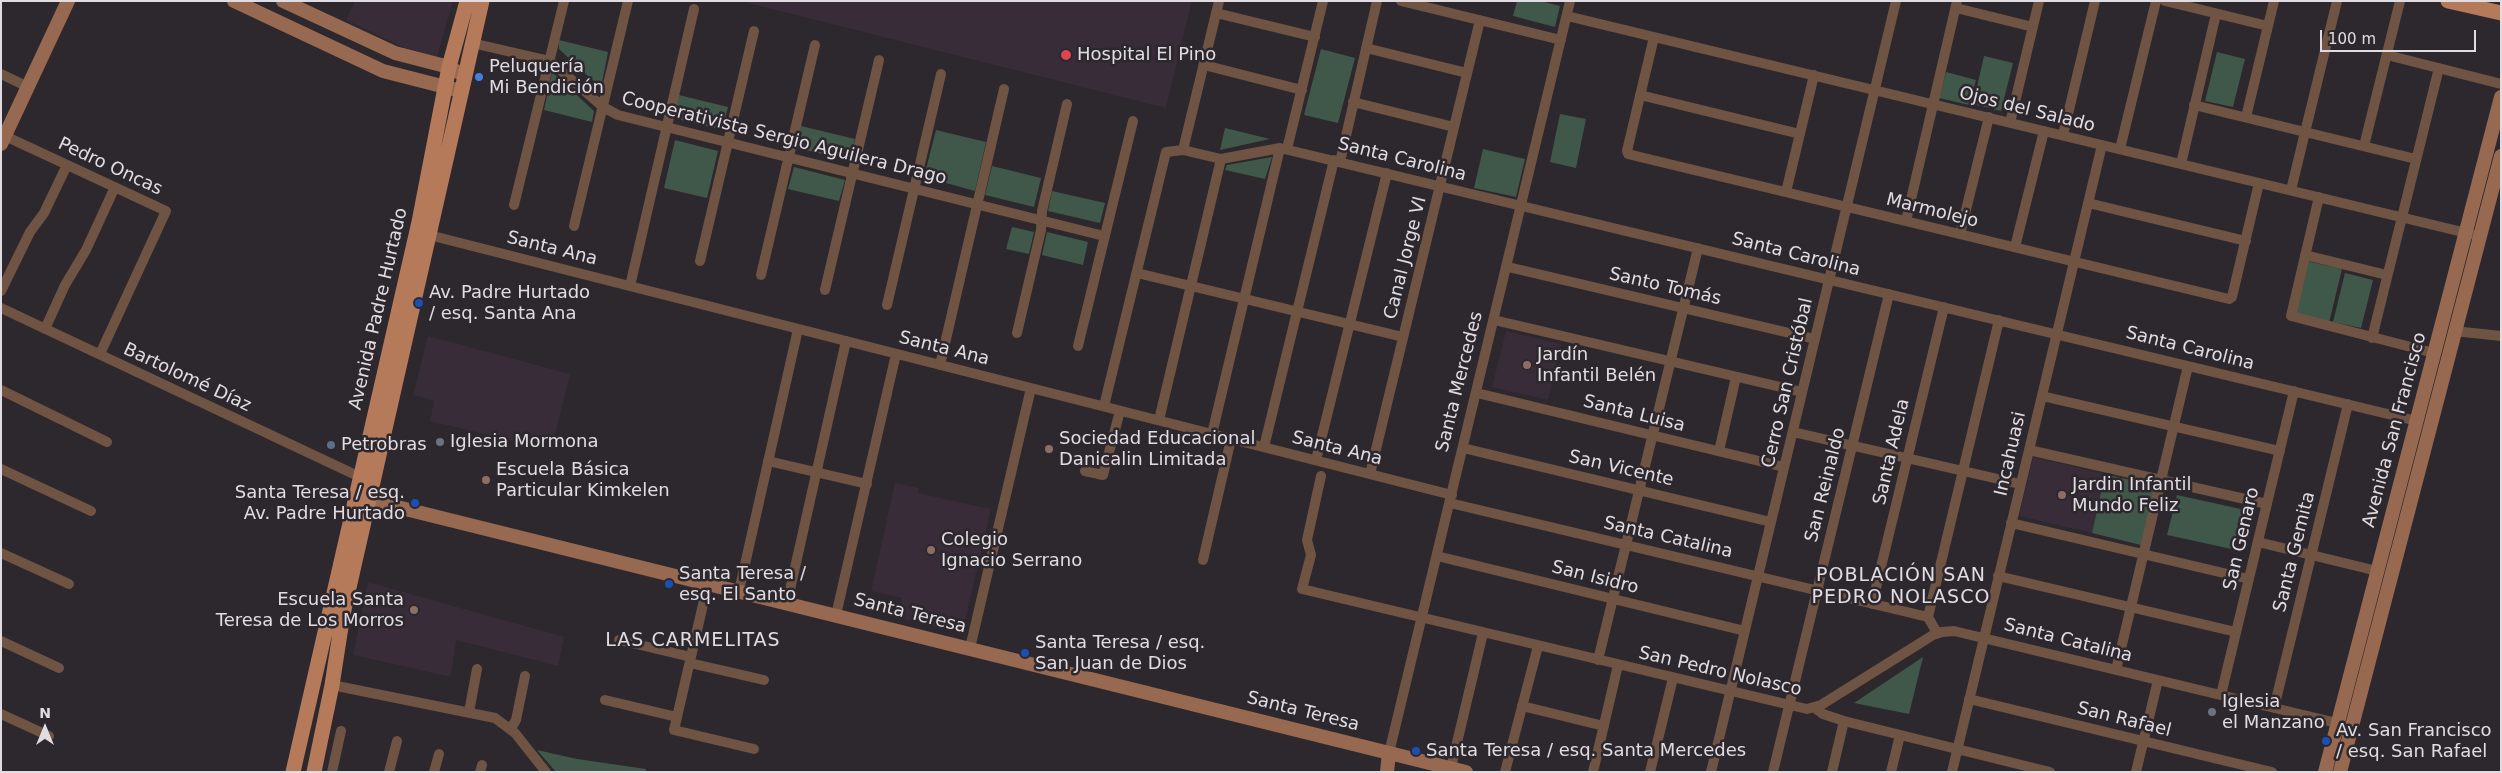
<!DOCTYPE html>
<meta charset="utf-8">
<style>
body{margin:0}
#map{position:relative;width:2502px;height:773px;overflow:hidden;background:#2d272e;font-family:"DejaVu Sans",sans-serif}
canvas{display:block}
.frame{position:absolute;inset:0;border:2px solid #e1dce1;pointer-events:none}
.north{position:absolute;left:20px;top:703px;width:50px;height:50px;-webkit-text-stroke:4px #2d272e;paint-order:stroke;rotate:0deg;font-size:14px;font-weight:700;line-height:20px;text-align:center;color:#e1dce1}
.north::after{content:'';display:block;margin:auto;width:18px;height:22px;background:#e1dce1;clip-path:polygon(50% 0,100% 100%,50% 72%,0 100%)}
.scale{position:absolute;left:2320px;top:30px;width:156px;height:22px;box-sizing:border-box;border:2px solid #e1dce1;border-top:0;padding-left:6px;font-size:15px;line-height:18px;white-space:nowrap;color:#e1dce1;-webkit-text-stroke:4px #2d272e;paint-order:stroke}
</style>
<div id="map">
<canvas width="2502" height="773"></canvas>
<div class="frame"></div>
<div class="north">N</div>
<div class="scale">100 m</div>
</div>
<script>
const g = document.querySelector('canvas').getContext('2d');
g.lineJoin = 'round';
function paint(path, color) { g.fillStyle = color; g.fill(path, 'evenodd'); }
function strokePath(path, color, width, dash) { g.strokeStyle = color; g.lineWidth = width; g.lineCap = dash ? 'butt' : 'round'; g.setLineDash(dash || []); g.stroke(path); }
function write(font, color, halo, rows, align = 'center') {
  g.font = font + ' "DejaVu Sans",sans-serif'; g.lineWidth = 5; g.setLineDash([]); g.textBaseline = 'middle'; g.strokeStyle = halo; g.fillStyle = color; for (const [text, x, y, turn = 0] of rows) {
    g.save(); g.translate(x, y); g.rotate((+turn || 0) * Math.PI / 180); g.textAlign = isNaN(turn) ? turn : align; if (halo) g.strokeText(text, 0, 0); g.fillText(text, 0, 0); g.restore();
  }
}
paint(new Path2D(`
 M 355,1 L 453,1 L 437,57 L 403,47 L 346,20 Z
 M 740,1 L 1192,1 L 1166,108 Z
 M 1506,331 L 1561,344 L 1548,400 L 1492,387 Z
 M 428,336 L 570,374 L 551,450 L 430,421 L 434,401 L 413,395 Z
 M 2033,457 L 2105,474 L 2092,533 L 2019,516 Z
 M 895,483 L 919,488 L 918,493 L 991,509 L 962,633 L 898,618 L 902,598 L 871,591 Z
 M 368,582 L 564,637 L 558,666 L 456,640 L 451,677 L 353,655 Z`), '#372c38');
paint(new Path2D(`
 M 1517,1 L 1540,1 L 1560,6 L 1555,27 L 1513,16 Z
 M 559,40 L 608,52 L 601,88 L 559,49 Z
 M 1321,49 L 1355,58 L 1338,123 L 1304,115 Z
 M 2217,52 L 2245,59 L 2233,107 L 2205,101 Z
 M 1984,56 L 2013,63 L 2001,111 L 1973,104 Z
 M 552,72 L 594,111 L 592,122 L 544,110 Z
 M 1946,72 L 1976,80 L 1969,105 L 1939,98 Z
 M 679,95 L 728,107 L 722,130 L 673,118 Z
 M 1560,114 L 1586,119 L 1576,168 L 1550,162 Z
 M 801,126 L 855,139 L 850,160 L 796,148 Z
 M 1225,128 L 1270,139 L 1220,150 Z
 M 936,130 L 986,142 L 975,191 L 924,177 Z
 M 675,140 L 718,151 L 707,198 L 664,188 Z
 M 1483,149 L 1525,159 L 1516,197 L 1474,188 Z
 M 1272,157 L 1265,179 L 1225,170 L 1227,165 Z
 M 992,166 L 1041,178 L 1034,207 L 985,195 Z
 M 794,167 L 845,180 L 839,201 L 788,189 Z
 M 1052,191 L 1105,203 L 1100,223 L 1048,211 Z
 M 1012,227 L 1034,232 L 1029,254 L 1006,249 Z
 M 1047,232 L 1088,242 L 1083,265 L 1042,255 Z
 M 2307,261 L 2342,269 L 2329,323 L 2294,315 Z
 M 2345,273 L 2373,280 L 2361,328 L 2333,322 Z
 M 2105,474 L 2155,486 L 2141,545 L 2092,533 Z
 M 2177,495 L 2250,511 L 2241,551 L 2167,535 Z
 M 1923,657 L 1909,714 L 1854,703 Z
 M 537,750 L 577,759 L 646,769 L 646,772 L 556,772 Z`), '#405849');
strokePath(new Path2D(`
 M 1401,1 L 1561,40
 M 2165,1 L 2268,26
 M 1956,8 L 2033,27
 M 1216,13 L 1315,37
 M 1567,16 L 2479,236
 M 1654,37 L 1627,151 L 1628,154 L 1640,157 L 2229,299 L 2232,297 L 2259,183
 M 472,43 L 550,61 L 603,107 L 618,115 L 1104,236
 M 1366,48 L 1467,73
 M 2387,55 L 2501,84
 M 1204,65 L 1302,90
 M 1,74 L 28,87
 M 1640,95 L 1800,134
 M 1353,102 L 1454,127
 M 2194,105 L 2416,159
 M 2246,117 L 2274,1
 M 2010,123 L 2039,1
 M 2063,135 L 2095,1
 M 5,136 L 166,211 L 100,354
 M 2364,146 L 2400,1
 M 1287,149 L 1323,1
 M 2120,149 L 2156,1
 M 1183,150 L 1219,1
 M 1340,162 L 1377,1
 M 2181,164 L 2216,14
 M 2291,190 L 2337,1
 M 1786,192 L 1814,75
 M 2319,197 L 2291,316 L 2434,353
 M 2088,203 L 2246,241
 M 514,205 L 564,1
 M 1906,221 L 1957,1
 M 574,226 L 628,1
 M 1960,234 L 1989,117
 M 429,235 L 1452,495
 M 2015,247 L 2044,131
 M 2305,255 L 2387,275
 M 700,261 L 754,31
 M 1508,267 L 1815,339
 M 1137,273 L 1403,337
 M 761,275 L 815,45
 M 630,286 L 694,9
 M 825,290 L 879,60
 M 1,291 L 30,232 L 44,213 L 67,165
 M 887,305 L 941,74
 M 1,308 L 360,477
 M 1494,320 L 1802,392
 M 45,329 L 65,285 L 86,250 L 115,187
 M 2454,331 L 2501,336
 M 1017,333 L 1041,230 L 1042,211 L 1067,104
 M 2372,338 L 2439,68
 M 1078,346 L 1133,121
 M 940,365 L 1004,89
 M 1,390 L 107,442
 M 1477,393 L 1784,467
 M 2042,396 L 2280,451
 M 1104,406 L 1166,152 L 1183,150 L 1221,159 L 1280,148 L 2417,421
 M 1159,420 L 1221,159
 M 1793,432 L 2020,484
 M 1212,434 L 1280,148
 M 1264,447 L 1334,160
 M 1463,448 L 1771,522
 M 2029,450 L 2267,504
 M 1719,451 L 1736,377
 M 1316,460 L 1387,173
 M 768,461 L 867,484
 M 1,469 L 91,511
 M 1085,471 L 1103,475 L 1120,411
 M 1370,474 L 1480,20
 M 1321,476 L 1307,540 L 1311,555 L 1302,589 L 1807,709 L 1821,705 L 1933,635 L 1942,632 L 1954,631 L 2337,723
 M 1450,503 L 1928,617 L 1937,633
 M 2011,523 L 2249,579
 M 2258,542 L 2377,571
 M 1,553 L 69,584
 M 1437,556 L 1745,631
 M 1203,560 L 1231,439
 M 1998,576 L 2236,632
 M 708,583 L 674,730 L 754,749
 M 739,591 L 798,329
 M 787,603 L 846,341
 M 1872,604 L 1944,307
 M 836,615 L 896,354
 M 1928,617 L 1999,320
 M 619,640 L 691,657
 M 1,641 L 59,668
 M 970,648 L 1031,388
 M 1598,660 L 1698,248
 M 690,663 L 764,680
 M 2116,670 L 2188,366
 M 332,685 L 495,718 L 515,733 L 546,772
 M 2221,695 L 2294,391
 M 1969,699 L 2272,772
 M 605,700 L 677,717
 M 1522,706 L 1604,726
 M 1815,708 L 1823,714 L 1844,721 L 2050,772
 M 2274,708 L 2348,404
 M 469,712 L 477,669
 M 1,714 L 49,736
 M 511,728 L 516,720 L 525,676
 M 1389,753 L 1570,1
 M 1451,768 L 1483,633
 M 332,772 L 341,731
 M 389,772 L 397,741
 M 434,772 L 439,754
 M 480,772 L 482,765
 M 1505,772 L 1538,646
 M 1593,772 L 1618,665
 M 1650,772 L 1673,678
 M 1711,772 L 1896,1
 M 1773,772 L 1889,294
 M 1832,772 L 1844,721
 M 1891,772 L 1900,735
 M 1952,772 L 2102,145
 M 2136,772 L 2158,680`), '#6f5343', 10);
strokePath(new Path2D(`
 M 234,1 L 383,71 L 461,91
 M 283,1 L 395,53 L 449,67 L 465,76
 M 1,144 L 68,1
 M 364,492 L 369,500 L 1466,772
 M 1387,772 L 1389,753
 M 2325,772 L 2501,97
 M 2340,772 L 2501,156`), '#966950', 14);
strokePath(new Path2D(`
 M 2448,1 L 2501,13
 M 293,772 L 419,222 L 449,67 L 467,1
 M 314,772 L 332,685 L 343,614 L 482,1`), '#b47a59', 15);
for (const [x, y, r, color] of [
 [1066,55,6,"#e0444e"],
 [479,77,5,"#3f7fe0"],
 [419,303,5,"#1a4fb4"],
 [1527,365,5,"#8d6e63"],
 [440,442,5,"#6b7280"],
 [331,445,5,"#5c6f8a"],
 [1049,449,5,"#8d6e63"],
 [486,480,5,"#8d6e63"],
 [2062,495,5,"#8d6e63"],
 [415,503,5,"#1a4fb4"],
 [931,550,5,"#8d6e63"],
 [669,584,5,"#1a4fb4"],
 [414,610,5,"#8d6e63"],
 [1025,653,5,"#1a4fb4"],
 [2212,712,5,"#6b7280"],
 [2326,741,5,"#1a4fb4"],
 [1416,751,5,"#1a4fb4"]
]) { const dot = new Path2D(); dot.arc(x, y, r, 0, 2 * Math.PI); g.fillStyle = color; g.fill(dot); strokePath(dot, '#2d272e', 2); }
write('18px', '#e1dce1', '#2d272e', [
 ["Hospital El Pino",1077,55],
 ["Peluquería",489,67],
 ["Mi Bendición",489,88],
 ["Av. Padre Hurtado",429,293],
 ["/ esq. Santa Ana",429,314],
 ["Jardín",1537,355],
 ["Infantil Belén",1537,376],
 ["Sociedad Educacional",1059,439],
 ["Danicalin Limitada",1059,460],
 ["Iglesia Mormona",450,442],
 ["Petrobras",341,445],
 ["Escuela Básica",496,470],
 ["Particular Kimkelen",496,491],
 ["Jardin Infantil",2072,485],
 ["Mundo Feliz",2072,506],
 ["Santa Teresa / esq.",405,493,"right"],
 ["Av. Padre Hurtado",405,514,"right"],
 ["Colegio",941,540],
 ["Ignacio Serrano",941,561],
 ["Santa Teresa /",679,574],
 ["esq. El Santo",679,595],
 ["Escuela Santa",404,600,"right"],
 ["Teresa de Los Morros",404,621,"right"],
 ["Santa Teresa / esq.",1035,643],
 ["San Juan de Dios",1035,664],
 ["Iglesia",2222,702],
 ["el Manzano",2222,723],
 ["Av. San Francisco",2336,731],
 ["/ esq. San Rafael",2336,752],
 ["Santa Teresa / esq. Santa Mercedes",1426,751]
], 'left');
write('18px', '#e1dce1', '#2d272e', [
 ["Ojos del Salado",2027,110,14],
 ["Cooperativista Sergio Aguilera Drago",784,139,14],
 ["Santa Carolina",1402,160,14],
 ["Pedro Oncas",110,167,25],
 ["Marmolejo",1932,211,14],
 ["Santa Ana",552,249,14],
 ["Santa Carolina",1796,255,14],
 ["Canal Jorge VI",1406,258,-76],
 ["Santo Tomás",1665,287,13],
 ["Avenida Padre Hurtado",379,309,-77],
 ["Santa Ana",944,349,14],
 ["Santa Carolina",2190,349,14],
 ["Bartolomé Díaz",187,378,25],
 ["Santa Mercedes",1460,382,-76],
 ["Cerro San Cristóbal",1788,383,-77],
 ["Santa Luisa",1634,414,14],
 ["Avenida San Francisco",2395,430,-75],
 ["Santa Ana",1337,449,14],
 ["Santa Adela",1892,452,-77],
 ["Incahuasi",2011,454,-77],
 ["San Vicente",1621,469,13],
 ["San Reinaldo",1826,485,-76],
 ["Santa Catalina",1668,538,13],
 ["San Genaro",2242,539,-77],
 ["Santa Gemita",2295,552,-76],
 ["San Isidro",1595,578,14],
 ["Santa Teresa",910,614,14],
 ["Santa Catalina",2068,641,14],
 ["San Pedro Nolasco",1720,672,13],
 ["Santa Teresa",1303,712,14],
 ["San Rafael",2124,720,14]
]);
g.letterSpacing = '1px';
write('19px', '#e1dce1', '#2d272e', [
 ["POBLACIÓN SAN",1901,576],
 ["PEDRO NOLASCO",1901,598],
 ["LAS CARMELITAS",693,641]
]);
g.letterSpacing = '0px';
</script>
